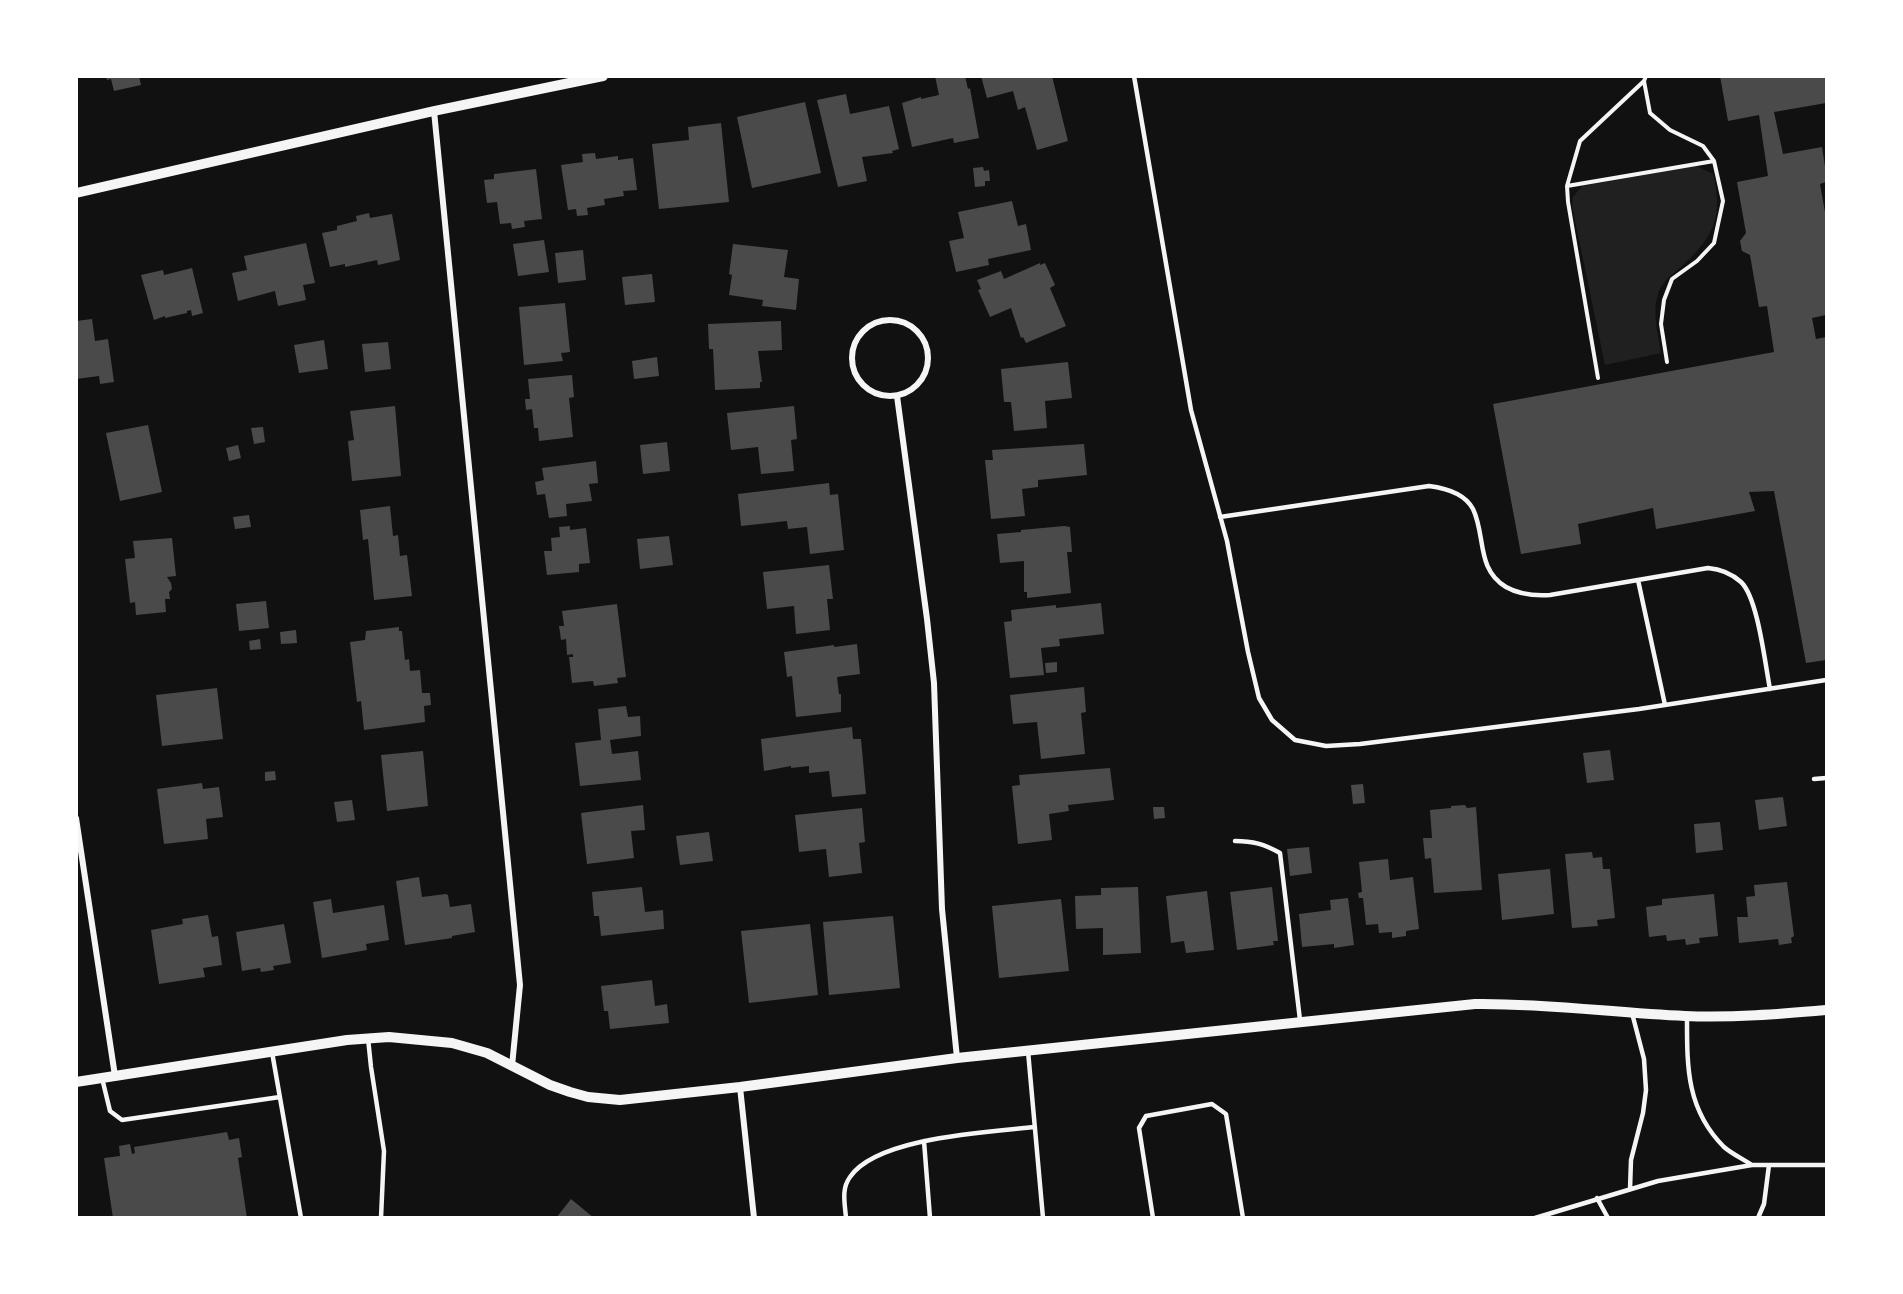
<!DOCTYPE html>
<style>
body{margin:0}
#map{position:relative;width:1903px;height:1294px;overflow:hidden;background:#111;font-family:Helvetica,sans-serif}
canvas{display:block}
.frame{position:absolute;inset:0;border:78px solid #fff;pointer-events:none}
</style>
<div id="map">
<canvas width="1903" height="1294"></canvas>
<div class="frame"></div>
</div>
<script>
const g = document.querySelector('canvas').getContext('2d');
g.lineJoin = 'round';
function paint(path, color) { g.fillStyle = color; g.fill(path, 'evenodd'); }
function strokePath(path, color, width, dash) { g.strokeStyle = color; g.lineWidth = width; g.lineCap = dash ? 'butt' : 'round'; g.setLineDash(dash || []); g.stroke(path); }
paint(new Path2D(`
 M 1696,166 L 1713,174 C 1724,217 1713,238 1681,267 C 1672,274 1661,283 1658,294 C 1652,313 1658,334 1661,353 L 1605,365 L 1572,206 L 1573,197 L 1582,186 Z`), '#202020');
paint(new Path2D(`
 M 106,76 L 139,76 L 141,85 L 114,91 L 111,79 L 107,80 Z
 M 935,76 L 965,76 L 968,89 L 970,88 L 979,138 L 954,143 L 953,138 L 912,147 L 902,103 L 921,97 L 921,99 L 939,95 Z
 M 981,76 L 1052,76 L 1068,141 L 1037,150 L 1025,107 L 1018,110 L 1013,91 L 987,98 Z
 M 1720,76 L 1826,76 L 1826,103 L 1774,112 L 1783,154 L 1822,147 L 1826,173 L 1826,182 L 1820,184 L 1826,218 L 1826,315 L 1812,318 L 1816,339 L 1826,337 L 1826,660 L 1806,663 L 1774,491 L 1749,492 L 1755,511 L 1656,529 L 1653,508 L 1578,524 L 1581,544 L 1521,554 L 1493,404 L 1774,352 L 1767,306 L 1759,307 L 1750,255 L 1742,251 L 1740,241 L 1746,233 L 1737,182 L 1768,176 L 1759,115 L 1728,121 Z
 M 846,94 L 850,114 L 889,106 L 899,149 L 892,151 L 893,153 L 862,157 L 867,181 L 838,187 L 817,100 Z
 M 805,102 L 821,173 L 752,188 L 737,117 Z
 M 721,123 L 729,202 L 659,209 L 652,144 L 689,140 L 688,127 Z
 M 595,153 L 596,159 L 618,156 L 618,160 L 633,158 L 637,190 L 623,191 L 624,196 L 604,199 L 605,205 L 587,208 L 588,215 L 577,216 L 576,209 L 568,210 L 561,165 L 583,162 L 582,154 Z
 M 983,167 L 984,171 L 989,170 L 990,181 L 985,181 L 985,186 L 975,187 L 973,168 Z
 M 536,169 L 542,219 L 524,221 L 525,227 L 512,229 L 511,223 L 500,224 L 497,202 L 487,203 L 484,180 L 494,179 L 494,174 Z
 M 1012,201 L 1018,226 L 1026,224 L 1031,250 L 988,259 L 989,265 L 956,272 L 949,241 L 964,238 L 958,212 Z
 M 369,213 L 370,218 L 392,214 L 400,260 L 378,265 L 377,260 L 345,267 L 345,264 L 330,267 L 322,233 L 337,230 L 337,226 L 357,221 L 356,216 Z
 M 544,240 L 549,272 L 518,276 L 513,244 Z
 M 306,243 L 315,283 L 303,285 L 306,300 L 278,306 L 275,291 L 238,301 L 232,273 L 247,270 L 244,256 Z
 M 733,244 L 788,250 L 784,277 L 799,279 L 796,310 L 762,306 L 763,300 L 729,295 L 732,275 L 729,274 Z
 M 583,250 L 586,280 L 558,283 L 555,253 Z
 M 1040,263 L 1040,265 L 1045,263 L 1055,285 L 1050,288 L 1066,326 L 1026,343 L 1023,337 L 1021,338 L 1011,308 L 990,317 L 978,290 L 981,289 L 977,280 L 1001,271 L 1004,279 Z
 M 192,268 L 203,313 L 192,316 L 191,310 L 187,311 L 187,313 L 165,318 L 165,316 L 154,320 L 141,275 L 163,270 L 164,275 Z
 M 652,274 L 655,302 L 625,305 L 622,277 Z
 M 565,303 L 570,352 L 561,353 L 563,361 L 524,365 L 519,307 Z
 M 92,319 L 95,341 L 108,339 L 114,382 L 100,384 L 99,376 L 76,379 L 76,321 Z
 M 781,321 L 782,350 L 758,351 L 762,382 L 760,382 L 760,388 L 715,390 L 713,349 L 709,349 L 708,324 Z
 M 324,340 L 328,369 L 299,373 L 294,345 Z
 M 388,342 L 391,369 L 365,372 L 362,344 Z
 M 657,357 L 659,376 L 634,379 L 632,361 Z
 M 1068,362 L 1072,398 L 1045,401 L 1047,428 L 1014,431 L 1011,402 L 1004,402 L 1001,369 Z
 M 572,375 L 574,397 L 569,398 L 573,437 L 539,441 L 538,428 L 534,428 L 532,409 L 526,410 L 525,399 L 530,399 L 528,379 Z
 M 395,406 L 401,476 L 352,481 L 348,441 L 354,440 L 350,411 Z
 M 794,406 L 797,439 L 791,440 L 794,471 L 761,474 L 758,447 L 731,450 L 727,413 Z
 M 148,425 L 162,492 L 120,501 L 106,433 Z
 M 263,427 L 265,442 L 254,444 L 251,428 Z
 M 667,442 L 670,471 L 643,474 L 640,445 Z
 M 1084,444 L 1087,475 L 1038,480 L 1038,487 L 1022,489 L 1025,516 L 991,519 L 985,460 L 993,460 L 992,450 Z
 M 238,445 L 241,458 L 229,461 L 226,448 Z
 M 596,461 L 598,483 L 589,484 L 592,501 L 566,504 L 567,516 L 549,518 L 545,494 L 537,495 L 535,482 L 544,480 L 542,468 Z
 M 829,483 L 830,495 L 838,494 L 844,550 L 810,554 L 807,527 L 788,529 L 787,521 L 741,526 L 738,494 Z
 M 390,506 L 393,536 L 398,535 L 400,556 L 407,555 L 412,596 L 374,600 L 368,539 L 363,540 L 360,510 Z
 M 249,515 L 251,527 L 235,529 L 233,517 Z
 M 570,526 L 570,530 L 586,528 L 590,563 L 579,564 L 579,572 L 547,575 L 544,551 L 552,551 L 551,538 L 560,537 L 559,527 Z
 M 1064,526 L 1070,527 L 1072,552 L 1067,552 L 1071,593 L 1027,598 L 1027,592 L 1024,592 L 1024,561 L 1000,563 L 997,534 L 1021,532 L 1021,530 Z
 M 669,536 L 673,565 L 640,569 L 637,539 Z
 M 172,538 L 176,576 L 167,577 L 171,583 L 172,589 L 169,592 L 170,599 L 165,599 L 166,612 L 136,615 L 135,602 L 130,603 L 125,559 L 135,558 L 133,541 Z
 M 829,565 L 833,599 L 827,599 L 830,630 L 796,634 L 794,606 L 767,609 L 763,572 Z
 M 266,601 L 269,628 L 239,631 L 236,604 Z
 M 1101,603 L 1104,634 L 1059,639 L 1060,646 L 1041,648 L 1044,675 L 1010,678 L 1004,622 L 1012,621 L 1011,610 L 1056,605 L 1056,608 Z
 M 617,604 L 626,677 L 617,678 L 618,683 L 594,686 L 593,681 L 572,683 L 569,657 L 573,657 L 573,654 L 567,655 L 566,639 L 561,640 L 559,626 L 564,626 L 562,611 Z
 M 399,627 L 399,631 L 402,631 L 405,660 L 409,659 L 410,671 L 420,670 L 422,693 L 430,693 L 431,705 L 424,706 L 425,722 L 364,730 L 361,701 L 357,702 L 350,642 L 365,640 L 366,631 Z
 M 296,630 L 297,643 L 281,644 L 280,632 Z
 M 260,639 L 261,649 L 250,650 L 249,641 Z
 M 857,644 L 860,674 L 837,677 L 839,694 L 841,694 L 841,712 L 796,717 L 792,676 L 787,677 L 784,652 L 834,645 L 834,647 Z
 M 1057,662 L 1057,672 L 1046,673 L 1045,663 Z
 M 1084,687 L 1086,712 L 1081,713 L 1085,754 L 1041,759 L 1037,722 L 1013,724 L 1010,695 Z
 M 217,688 L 223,739 L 162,746 L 156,695 Z
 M 626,706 L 628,717 L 640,716 L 641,736 L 610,740 L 612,754 L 638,751 L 641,780 L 580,786 L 575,743 L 601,740 L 598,709 Z
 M 852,727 L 853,739 L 861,739 L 866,794 L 832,797 L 829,771 L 809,773 L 809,766 L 791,768 L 791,766 L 764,771 L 761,739 Z
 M 1610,750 L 1614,780 L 1587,783 L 1583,753 Z
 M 423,751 L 428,806 L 387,811 L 381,755 Z
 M 1110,768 L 1114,800 L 1068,805 L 1069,811 L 1049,814 L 1052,840 L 1018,844 L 1012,786 L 1020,785 L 1019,775 Z
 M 275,771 L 276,780 L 265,781 L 265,772 Z
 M 202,783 L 203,789 L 219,787 L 223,817 L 206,819 L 208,839 L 164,844 L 157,789 Z
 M 1363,784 L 1365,803 L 1353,804 L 1351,785 Z
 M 1783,797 L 1787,826 L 1759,830 L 1755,800 Z
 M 352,800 L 355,820 L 337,822 L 334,802 Z
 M 643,805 L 645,830 L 631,831 L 634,858 L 587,864 L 581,813 Z
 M 1465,805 L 1467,808 L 1476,807 L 1482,890 L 1434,893 L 1431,858 L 1425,859 L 1423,838 L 1432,838 L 1430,810 L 1451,808 L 1451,806 Z
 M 1153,807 L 1164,807 L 1165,818 L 1154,819 Z
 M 862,808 L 865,842 L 859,843 L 862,873 L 829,877 L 826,849 L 799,852 L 795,815 Z
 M 1720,822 L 1723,850 L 1696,853 L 1694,824 Z
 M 709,832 L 713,861 L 680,865 L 676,836 Z
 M 1309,847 L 1312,873 L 1290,876 L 1287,849 Z
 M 1592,852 L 1593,858 L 1602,857 L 1603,869 L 1610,869 L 1615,918 L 1597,920 L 1598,926 L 1572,928 L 1565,854 Z
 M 1388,859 L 1390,880 L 1413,877 L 1419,929 L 1406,931 L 1406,936 L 1392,938 L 1392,932 L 1379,933 L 1378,924 L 1366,925 L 1363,898 L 1359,898 L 1358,893 L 1362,892 L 1359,862 Z
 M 1550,869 L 1554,914 L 1502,920 L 1498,874 Z
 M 419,877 L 422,897 L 446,894 L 448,895 L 450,907 L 471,904 L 475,932 L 452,936 L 452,938 L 405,945 L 396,881 Z
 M 1787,882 L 1794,936 L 1791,938 L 1792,943 L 1779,945 L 1778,939 L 1739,943 L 1737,917 L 1748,917 L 1746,897 L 1755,896 L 1754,885 Z
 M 642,887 L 645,912 L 663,910 L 664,929 L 601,936 L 599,916 L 594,916 L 592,892 Z
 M 1138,887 L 1141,953 L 1103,955 L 1103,928 L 1076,929 L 1075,896 L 1101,895 L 1101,888 Z
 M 1272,887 L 1278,941 L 1273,941 L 1274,945 L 1237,950 L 1230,892 Z
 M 1207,891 L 1214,950 L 1186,953 L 1184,941 L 1171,943 L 1166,896 Z
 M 1714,894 L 1718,936 L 1699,938 L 1700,943 L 1686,945 L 1685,939 L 1667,941 L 1666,935 L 1649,937 L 1646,907 L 1662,905 L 1662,899 Z
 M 1348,898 L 1354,945 L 1334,948 L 1334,944 L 1302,947 L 1299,914 L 1331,910 L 1330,900 Z
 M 331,899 L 333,913 L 384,905 L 389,940 L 366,944 L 367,950 L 322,958 L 313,902 Z
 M 1061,899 L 1069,971 L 999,978 L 992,906 Z
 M 208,915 L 212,937 L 218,936 L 222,965 L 203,968 L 205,977 L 159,984 L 151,930 L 183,924 L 182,919 Z
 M 893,916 L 900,988 L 829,995 L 823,922 Z
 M 284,924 L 291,963 L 273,966 L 274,970 L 261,972 L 260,968 L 242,971 L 236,932 Z
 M 810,924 L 818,995 L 749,1003 L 741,931 Z
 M 652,980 L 655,1006 L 667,1004 L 669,1023 L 610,1029 L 608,1011 L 604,1011 L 601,986 Z
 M 227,1132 L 229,1140 L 239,1138 L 242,1157 L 238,1158 L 247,1218 L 113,1218 L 104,1158 L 120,1156 L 119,1146 L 130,1144 L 132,1154 L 135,1153 L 134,1147 Z
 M 571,1199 L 594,1218 L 556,1218 Z`), '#4a4a4a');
strokePath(new Path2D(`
 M 1644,81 L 1650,113 L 1670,130 L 1703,146 L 1714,161 L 1723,201 L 1714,243 L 1697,261 L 1672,279 L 1664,300 L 1661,324 L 1667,362
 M 1567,186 L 1714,161
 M 1598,378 L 1568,202 L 1567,186 L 1580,141 L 1644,81 L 1646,76`), '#f5f5f5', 4);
strokePath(new Path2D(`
 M 1134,76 L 1191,410 L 1227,541 L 1248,652 L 1259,698 L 1272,720 L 1295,740 L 1326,746 L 1360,744 L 1639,709 L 1826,680
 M 1220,517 L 1429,486 C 1445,488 1465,494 1473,509 C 1486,536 1476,569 1506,587 C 1520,595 1534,596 1550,595 L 1708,568 C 1720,569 1731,573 1741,582 C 1758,598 1765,664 1770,689
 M 1638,580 L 1665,705
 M 1814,779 L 1826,778
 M 1235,841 C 1253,841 1264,844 1280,853 L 1300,1020
 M 1687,1016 C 1687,1066 1686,1109 1724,1147 C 1732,1154 1743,1159 1752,1165
 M 368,1038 L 371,1067 L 384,1151 L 381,1218
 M 1028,1051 L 1043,1218
 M 272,1052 L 301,1218
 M 102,1078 L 110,1111 L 122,1120 L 280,1097
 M 924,1141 L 930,1218
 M 1630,1189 L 1631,1160 L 1643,1113 L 1646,1090 L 1644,1059 L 1632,1013
 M 1597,1198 L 1608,1218
 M 846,1218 C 845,1204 841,1189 850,1177 C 877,1137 990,1132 1035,1127
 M 1153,1218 L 1139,1128 L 1146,1116 L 1212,1104 L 1226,1114 L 1243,1218
 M 1535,1218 L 1658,1181 L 1699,1174 L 1752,1165 L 1826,1165
 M 1758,1218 L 1764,1204 L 1769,1165`), '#f5f5f5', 4.5);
strokePath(new Path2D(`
 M 434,111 L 520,985 L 512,1066
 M852 358a38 38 0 1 1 76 0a38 38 0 1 1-76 0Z
 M 897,396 L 927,619 L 934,683 L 942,909 L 957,1058
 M 76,818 L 115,1076
 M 740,1087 L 754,1218`), '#f5f5f5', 6);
strokePath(new Path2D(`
 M 76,193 L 434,111 L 603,76
 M 76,1082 L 347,1040 L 389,1037 L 452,1043 L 487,1053 L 550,1085 L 570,1092 L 588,1097 L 620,1100 L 740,1087 L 957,1058 L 1475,1004 C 1545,1003 1614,1013 1685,1016 C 1732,1018 1780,1014 1826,1010`), '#f5f5f5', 10);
</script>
